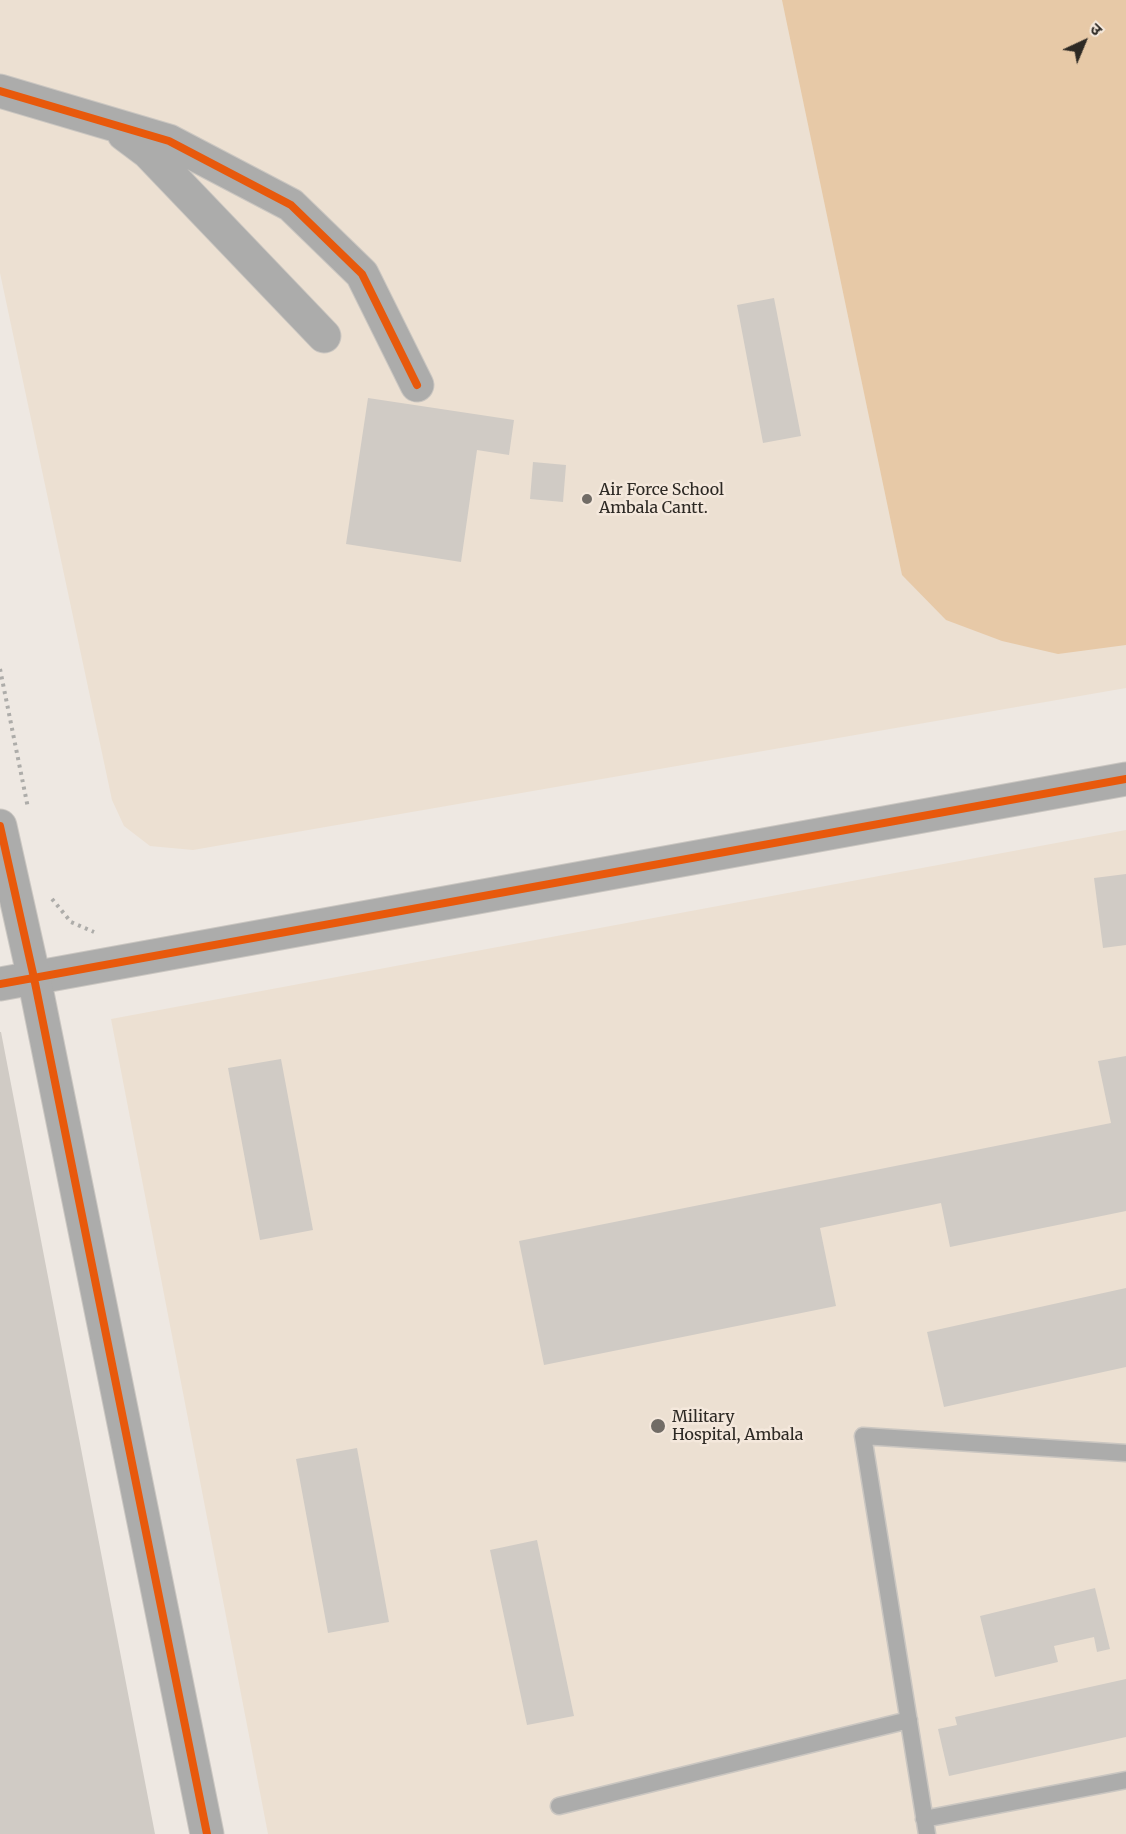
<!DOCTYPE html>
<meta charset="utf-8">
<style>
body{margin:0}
#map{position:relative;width:1126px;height:1834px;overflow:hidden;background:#eee8e2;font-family:Merriweather,"Noto Sans Devanagari",serif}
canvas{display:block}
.north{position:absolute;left:1054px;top:12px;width:60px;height:60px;-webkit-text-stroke:4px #f4e8dc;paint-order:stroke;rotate:44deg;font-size:16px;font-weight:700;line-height:24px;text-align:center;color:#2d2924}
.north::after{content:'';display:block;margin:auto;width:21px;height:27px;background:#2d2924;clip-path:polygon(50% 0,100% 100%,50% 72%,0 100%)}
</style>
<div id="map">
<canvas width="1126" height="1834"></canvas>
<div class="north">उ</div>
</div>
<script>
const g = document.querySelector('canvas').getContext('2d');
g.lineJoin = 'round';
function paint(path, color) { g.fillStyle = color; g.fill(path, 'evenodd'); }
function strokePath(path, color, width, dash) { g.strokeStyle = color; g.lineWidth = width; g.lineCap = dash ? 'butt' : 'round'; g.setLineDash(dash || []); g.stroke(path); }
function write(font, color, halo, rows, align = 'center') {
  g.font = font + ' Merriweather,serif'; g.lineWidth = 5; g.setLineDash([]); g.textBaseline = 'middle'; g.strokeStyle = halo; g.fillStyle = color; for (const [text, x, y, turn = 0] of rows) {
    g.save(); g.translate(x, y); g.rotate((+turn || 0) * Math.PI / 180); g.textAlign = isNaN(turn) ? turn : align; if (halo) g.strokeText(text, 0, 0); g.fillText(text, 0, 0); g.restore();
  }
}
paint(new Path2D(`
 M 0,0 L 1126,0 L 1126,688 L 193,850 L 150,846 L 124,826 L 112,800 L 0,273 Z
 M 1126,830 L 1126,1834 L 268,1834 L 111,1019 Z`), '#ece0d2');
paint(new Path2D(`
 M 782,0 L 1126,0 L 1126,645 L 1058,654 L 1002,641 L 946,620 L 902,575 Z`), '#e7c9a7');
paint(new Path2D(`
 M 774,298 L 801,436 L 763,443 L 737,305 Z
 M 368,398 L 514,420 L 509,455 L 477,450 L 461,562 L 346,544 Z
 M 533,462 L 566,465 L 563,502 L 530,499 Z
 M 1126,874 L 1126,945 L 1103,948 L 1094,878 Z
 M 0,1032 L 1,1032 L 155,1834 L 0,1834 Z
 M 1126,1056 L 1126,1211 L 950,1247 L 941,1203 L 820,1228 L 836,1306 L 544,1365 L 519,1241 L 1111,1123 L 1098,1061 Z
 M 281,1059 L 313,1230 L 260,1240 L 228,1068 Z
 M 1126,1288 L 1126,1367 L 944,1407 L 927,1332 Z
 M 357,1448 L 389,1622 L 328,1633 L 296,1459 Z
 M 537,1540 L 574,1716 L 527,1725 L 490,1550 Z
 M 1095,1588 L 1110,1649 L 1097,1652 L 1094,1637 L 1054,1646 L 1058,1662 L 995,1677 L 980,1616 Z
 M 1126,1679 L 1126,1737 L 949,1776 L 938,1729 L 957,1725 L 955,1717 Z`), '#d0cbc5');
const service = new Path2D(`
 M 559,1806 L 909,1720
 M 924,1819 L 1126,1780
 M 927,1834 L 863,1436 L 1126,1453`);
const minor = new Path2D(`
 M 0,91 L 169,141 L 291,205 L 362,274 L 417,385
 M 124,134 L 148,152 L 324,336
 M 0,984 L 1126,779`);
const tertiary = new Path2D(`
 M 0,826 L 34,978 L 207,1834`);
strokePath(service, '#cac6c1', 19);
strokePath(minor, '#cac6c1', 35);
strokePath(tertiary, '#cac6c1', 35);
strokePath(new Path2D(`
 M 0,669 L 28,808
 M 52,899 L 71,922 L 94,932`), '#adaca9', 4, [3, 4.5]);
strokePath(service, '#acacab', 16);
strokePath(minor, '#acacab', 33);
strokePath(tertiary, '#acacab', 33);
strokePath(new Path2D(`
 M 0,91 L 169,141 L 291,205 L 362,274 L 417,385
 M 0,826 L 34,978 L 207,1834
 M 0,984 L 1126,779`), '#e8590c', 8);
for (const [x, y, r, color] of [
 [587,499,6,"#716c66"],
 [658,1426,8,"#716c66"]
]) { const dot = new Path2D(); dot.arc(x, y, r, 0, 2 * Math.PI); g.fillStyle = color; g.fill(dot); strokePath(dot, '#f4e8dc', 2); }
write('16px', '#2d2924', '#f4e8dc', [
 ["Air Force School",599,490],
 ["Ambala Cantt.",599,508],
 ["Military",672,1417],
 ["Hospital, Ambala",672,1435]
], 'left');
</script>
